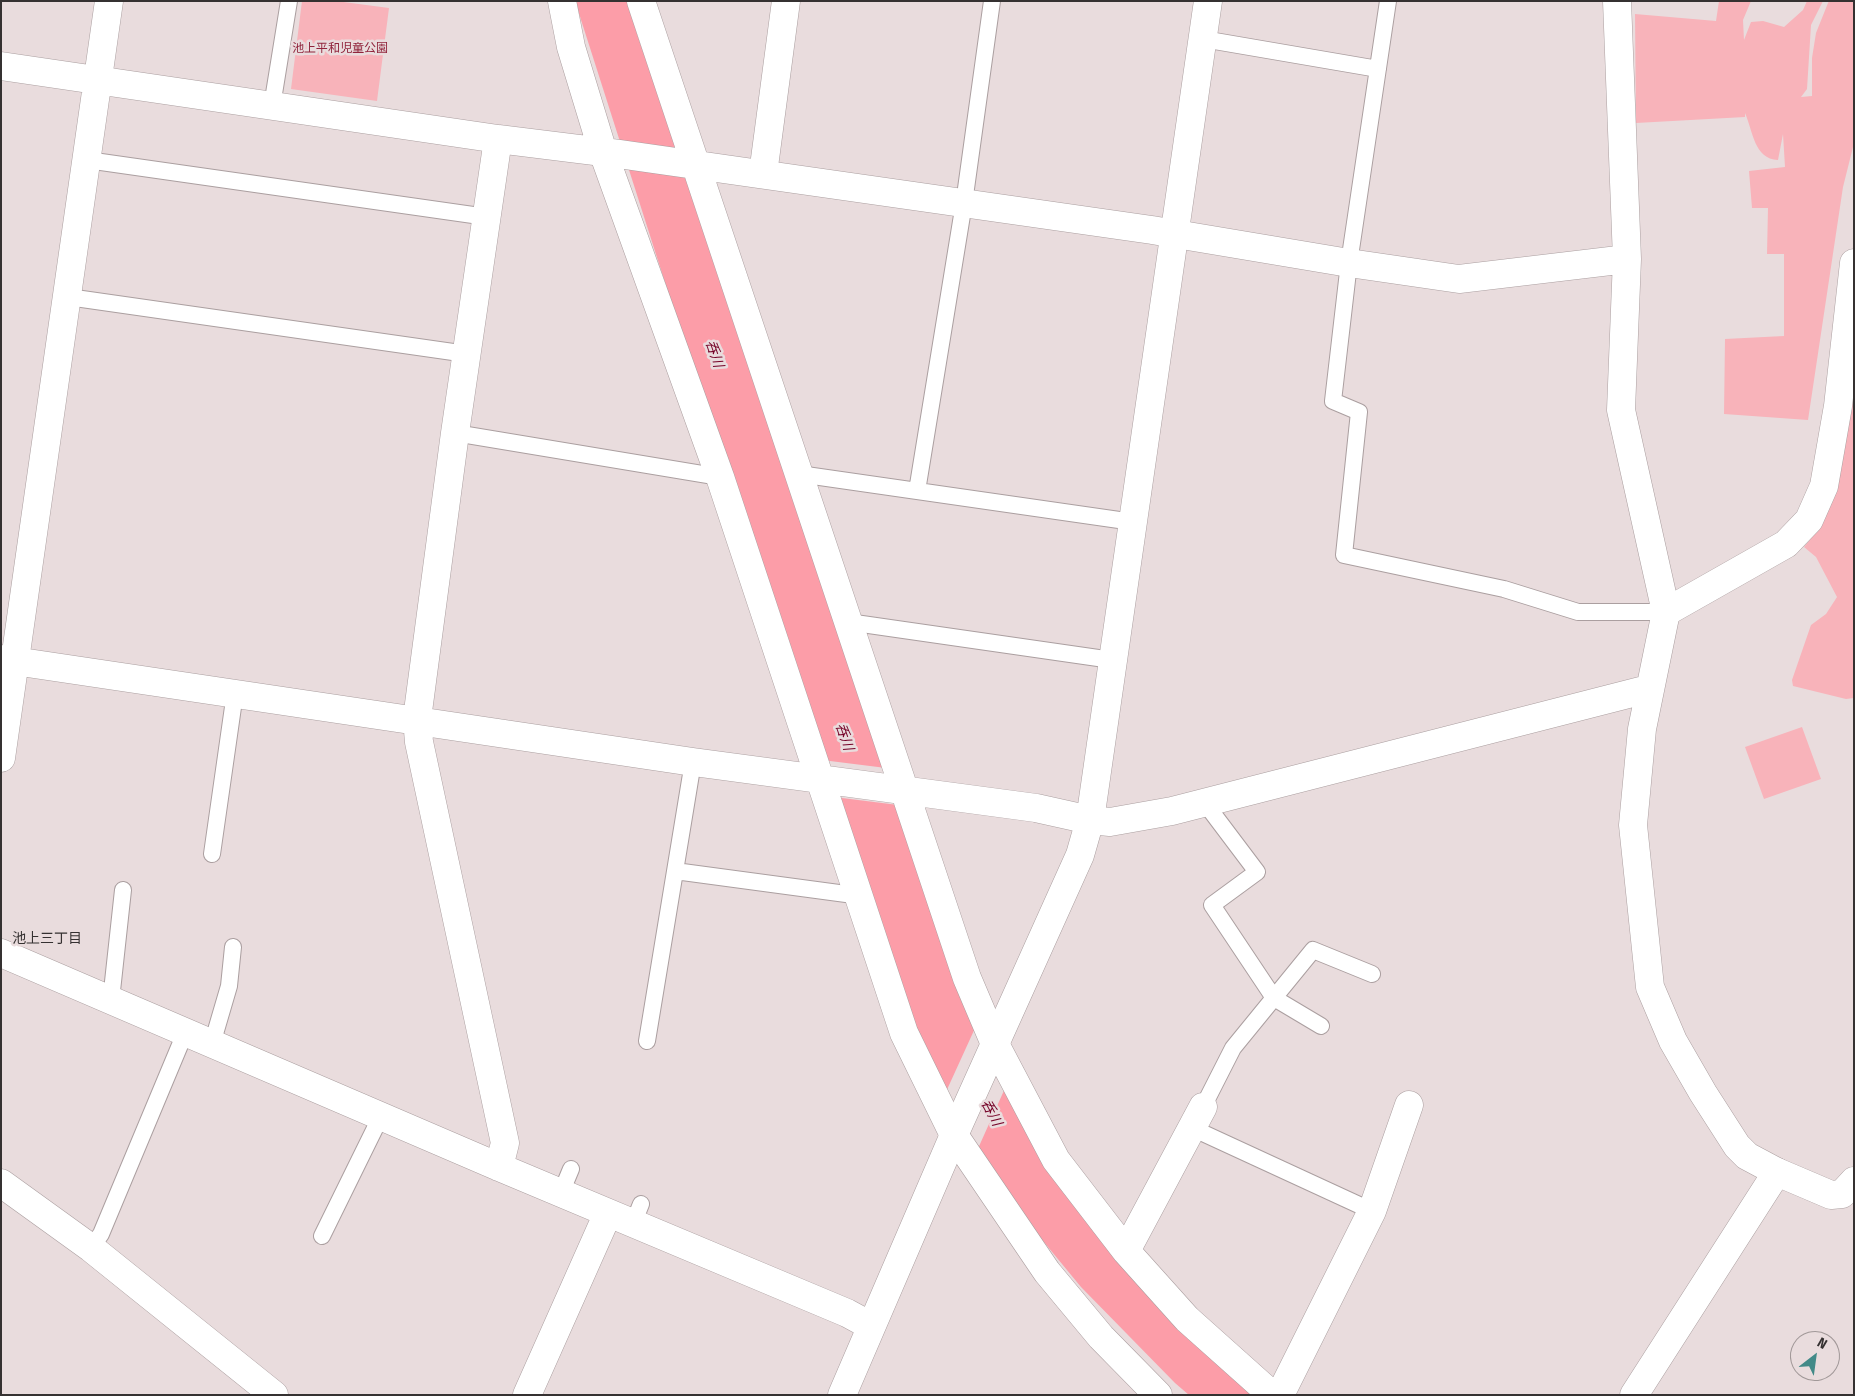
<!DOCTYPE html>
<meta charset="utf-8">
<style>
body{margin:0}
#map{position:relative;width:1855px;height:1396px;overflow:hidden;background:#e9dcdd;font-family:"Fira Sans Condensed",sans-serif}
canvas{display:block}
.frame{position:absolute;inset:0;border:2px solid #353131;pointer-events:none}
.north{position:absolute;left:1790px;top:1331px;width:50px;height:50px;box-sizing:border-box;background:#e9dcdd;border:1px solid #a19898;border-radius:50%;rotate:30deg;font-size:14px;font-weight:700;line-height:20px;text-align:center;color:#353131}
.north::after{content:'';display:block;margin:auto;width:18px;height:22px;background:#428a88;clip-path:polygon(50% 0,100% 100%,50% 72%,0 100%)}
</style>
<div id="map">
<canvas width="1855" height="1396"></canvas>
<div class="frame"></div>
<div class="north">N</div>
</div>
<script>
const g = document.querySelector('canvas').getContext('2d');
g.lineJoin = 'round';
function paint(path, color) { g.fillStyle = color; g.fill(path, 'evenodd'); }
function strokePath(path, color, width, dash) { g.strokeStyle = color; g.lineWidth = width; g.lineCap = dash ? 'butt' : 'round'; g.setLineDash(dash || []); g.stroke(path); }
function write(font, color, halo, rows, align = 'center') {
  g.font = font + ' "Fira Sans Condensed","Noto Sans JP",sans-serif'; g.lineWidth = 5; g.setLineDash([]); g.textBaseline = 'middle'; g.strokeStyle = halo; g.fillStyle = color; for (const [text, x, y, turn = 0] of rows) {
    g.save(); g.translate(x, y); g.rotate((+turn || 0) * Math.PI / 180); g.textAlign = isNaN(turn) ? turn : align; if (halo) g.strokeText(text, 0, 0); g.fillText(text, 0, 0); g.restore();
  }
}
paint(new Path2D(`
 M 302,1 L 336,1 L 389,8 L 377,101 L 291,89 Z
 M 1719,1 L 1751,1 L 1743,20 L 1744,40 L 1751,22 L 1763,21 L 1784,27 L 1803,10 L 1807,1 L 1823,1 L 1811,25 L 1807,89 L 1801,97 L 1812,96 L 1812,58 L 1816,33 L 1828,3 L 1829,1 L 1854,1 L 1854,143 L 1843,187 L 1808,420 L 1724,414 L 1725,339 L 1784,336 L 1784,254 L 1767,254 L 1768,208 L 1752,208 L 1749,171 L 1785,167 L 1783,134 L 1778,160 C 1754,159 1753,131 1745,113 L 1745,117 L 1636,123 L 1635,14 L 1716,21 Z
 M 1854,366 L 1854,698 L 1846,699 L 1793,686 L 1792,680 L 1811,625 L 1826,614 L 1837,597 L 1816,557 L 1804,547 L 1821,526 Z
 M 1802,727 L 1821,779 L 1764,799 L 1745,747 Z`), '#f8b3ba');
paint(new Path2D(`
 M 575,1 L 630,1 L 637,34 L 702,216 L 898,812 L 967,1013 L 1004,1088 L 1257,1395 L 1189,1395 L 1175,1383 L 1081,1287 L 1015,1207 L 978,1153 L 913,1025 L 685,345 Z`), '#fc9da8');
paint(new Path2D(`
 M 822,760 L 886,768 L 898,805 L 834,797 Z
 M 976,1026 L 1006,1086 L 976,1153 L 945,1094 Z`), '#e9dcdd');
const service = new Path2D(`
 M 1388,1 L 1349,263 L 1333,401 L 1359,412 L 1344,555 L 1504,589 L 1578,612 L 1666,612
 M 1203,39 L 1378,69
 M 272,106 L 289,1
 M 87,160 L 487,217
 M 68,297 L 467,354
 M 455,433 L 720,477
 M 799,474 L 1133,522
 M 917,491 L 964,203 L 992,1
 M 848,622 L 1112,660
 M 1205,803 L 1257,872 L 1212,905 L 1274,998 L 1321,1026
 M 212,854 L 235,693
 M 675,871 L 861,896
 M 111,1000 L 123,890
 M 647,1041 L 693,762
 M 212,1044 L 229,986 L 233,947
 M 1203,1107 L 1233,1048 L 1313,950 L 1372,974
 M 1192,1128 L 1372,1211
 M 561,1193 L 571,1169
 M 633,1224 L 641,1204
 M 322,1236 L 381,1116
 M 91,1248 L 101,1234 L 185,1033`);
const minor = new Path2D(`
 M 562,1 L 571,47 L 603,152 L 720,477 L 904,1033 L 954,1135 L 1047,1272 L 1101,1337 L 1158,1395
 M 641,1 L 967,978 L 995,1044 L 1056,1160 L 1126,1251 L 1187,1319 L 1272,1395
 M 1617,1 L 1627,259 L 1621,410 L 1666,612 L 1642,729 L 1633,825 L 1650,987 L 1673,1041 L 1703,1093 L 1737,1146 L 1747,1156 L 1777,1172 L 1831,1195 L 1842,1194 L 1854,1181
 M 1,66 L 498,139 L 619,154 L 1152,230 L 1349,263 L 1459,279 L 1627,259
 M 498,139 L 455,433 L 417,719 L 419,742 L 505,1143 L 499,1167
 M 763,174 L 786,1
 M 1,659 L 693,762 L 1036,808 L 1090,820 L 1110,822 L 1172,811 L 1648,689
 M 1,758 L 109,1
 M 1,953 L 499,1167 L 847,1313 L 871,1326
 M 1,1183 L 91,1248 L 274,1395
 M 1126,1251 L 1203,1107
 M 527,1395 L 608,1213
 M 1280,1395 L 1372,1211 L 1409,1105`);
const tertiary = new Path2D(`
 M 1666,612 L 1786,544 L 1809,520 L 1824,486 L 1838,406 L 1854,263
 M 842,1395 L 954,1135 L 1080,855 L 1090,820 L 1208,1
 M 1634,1395 L 1777,1172`);
strokePath(service, '#ab9fa0', 18);
strokePath(minor, '#ab9fa0', 29);
strokePath(tertiary, '#ab9fa0', 29);
strokePath(service, '#fff', 16);
strokePath(minor, '#fff', 28);
strokePath(tertiary, '#fff', 28);
write('12px', '#91243c', '#e9dcdd', [
 ["池上平和児童公園",340,49]
]);
write('italic 14px', '#740026', '#e9dcdd', [
 ["呑川",714,354,71],
 ["呑川",844,737,71],
 ["呑川",991,1113,62]
]);
write('14px', '#353131', '#e9dcdd', [
 ["池上三丁目",47,939]
]);
</script>
